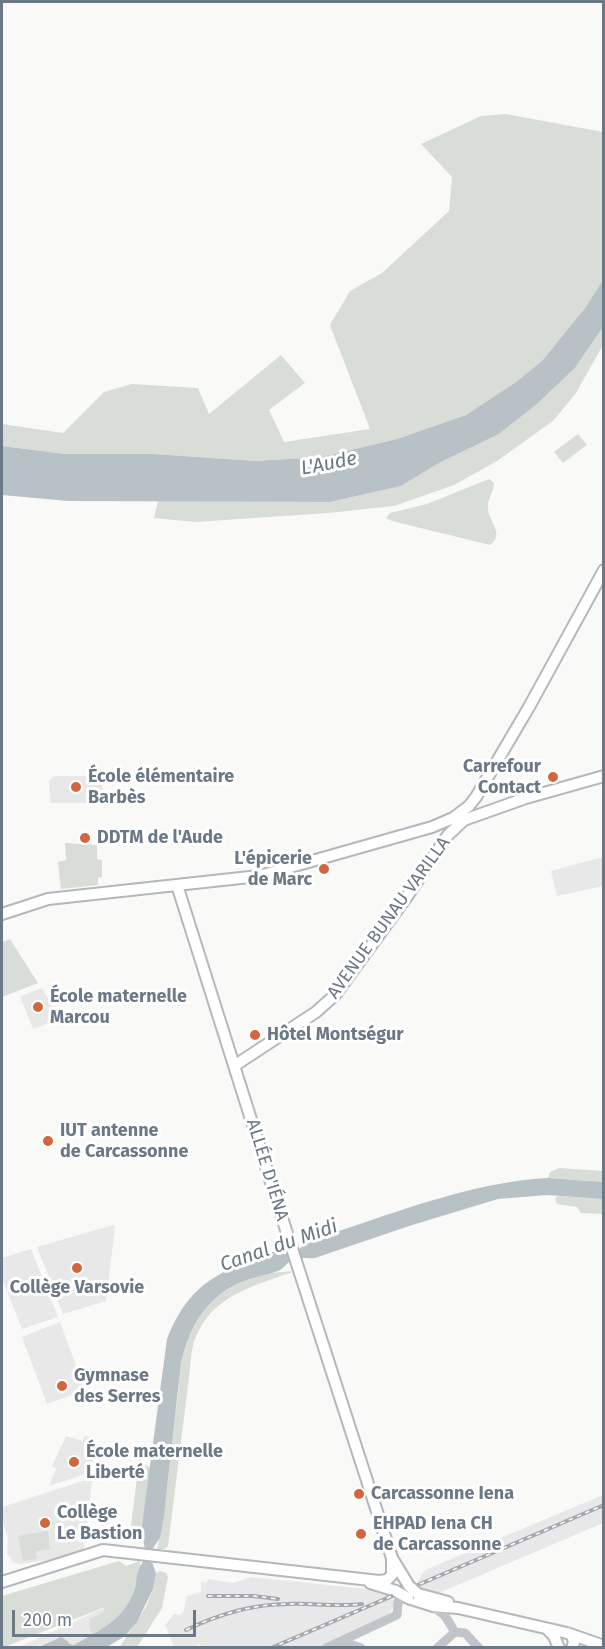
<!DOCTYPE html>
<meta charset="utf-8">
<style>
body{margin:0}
#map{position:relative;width:605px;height:1649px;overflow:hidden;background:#f9f9f7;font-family:"Fira Sans",sans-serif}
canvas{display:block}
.frame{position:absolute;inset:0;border:3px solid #6b7885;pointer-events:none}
.scale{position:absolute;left:12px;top:1610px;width:184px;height:27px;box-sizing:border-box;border:3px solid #6b7885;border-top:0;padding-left:8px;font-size:18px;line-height:21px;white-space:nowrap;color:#6b7885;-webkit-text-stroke:4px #fff;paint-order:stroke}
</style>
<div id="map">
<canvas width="605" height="1649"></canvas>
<div class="frame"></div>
<div class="scale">200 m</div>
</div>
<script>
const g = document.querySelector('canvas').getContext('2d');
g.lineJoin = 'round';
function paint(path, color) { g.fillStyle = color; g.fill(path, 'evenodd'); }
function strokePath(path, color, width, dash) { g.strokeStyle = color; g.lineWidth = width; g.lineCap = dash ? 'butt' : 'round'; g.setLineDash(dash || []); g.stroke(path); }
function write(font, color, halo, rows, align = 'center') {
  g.font = font + ' "Fira Sans",sans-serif'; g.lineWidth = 6; g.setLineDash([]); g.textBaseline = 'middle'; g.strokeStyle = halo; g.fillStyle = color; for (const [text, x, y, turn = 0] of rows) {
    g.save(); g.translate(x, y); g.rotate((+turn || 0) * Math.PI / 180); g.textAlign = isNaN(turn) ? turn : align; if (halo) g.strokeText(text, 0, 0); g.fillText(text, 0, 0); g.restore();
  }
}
paint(new Path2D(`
 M 55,776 L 103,776 L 102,803 L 50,803 L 49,780 Z
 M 603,857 L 603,886 L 557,896 L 551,871 Z
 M 42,988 L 60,1019 L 33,1029 L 20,996 Z
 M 113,1225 L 115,1227 L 106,1301 L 63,1314 L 37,1247 Z
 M 31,1249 L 58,1317 L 22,1329 L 2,1278 L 2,1258 Z
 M 60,1322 L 85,1390 L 47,1404 L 22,1337 Z
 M 66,1436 L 83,1441 L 84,1436 L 96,1438 L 92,1472 L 49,1486 L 56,1468 L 52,1466 Z
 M 89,1479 L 92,1481 L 84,1549 L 54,1559 L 20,1564 L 13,1562 L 7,1553 L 8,1537 L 2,1519 L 2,1507 Z
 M 603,1495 L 603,1523 L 439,1593 L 438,1596 L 423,1592 L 418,1581 L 425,1570 Z
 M 251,1577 L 376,1590 L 391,1593 L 395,1604 L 387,1617 L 318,1647 L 201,1648 L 200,1644 L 193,1647 L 174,1647 L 165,1625 L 174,1614 L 180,1615 L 183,1613 L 187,1596 L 201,1592 L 201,1582 L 206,1583 L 209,1579 L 233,1583 Z
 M 106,1607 L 103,1629 L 74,1645 L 58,1638 L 36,1647 L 17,1648 Z`), '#e7e8e7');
paint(new Path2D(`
 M 506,114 L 603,132 L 603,280 L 585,308 L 542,361 L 516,382 L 466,415 L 397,439 L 321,457 L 254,461 L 154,454 L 65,454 L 2,446 L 2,424 L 63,433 L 104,392 L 132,384 L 198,388 L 209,414 L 281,355 L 305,383 L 269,410 L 284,442 L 370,429 L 330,325 L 350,291 L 382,273 L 449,211 L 452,177 L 421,144 L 481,116 Z
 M 603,327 L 603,345 L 576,393 L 553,421 L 497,461 L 454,485 L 394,506 L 328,513 L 195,522 L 154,518 L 158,501 L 330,502 L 401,486 L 439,463 L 499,434 L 537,404 L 575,368 Z
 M 578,434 L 587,445 L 563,463 L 554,452 Z
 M 489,479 L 494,483 C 494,491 488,498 488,506 C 487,521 506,534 490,545 L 392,521 L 386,518 L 390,513 L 427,504 Z
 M 65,843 L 97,845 L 97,859 L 102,860 L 102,877 L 98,878 L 98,885 L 61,889 L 58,862 L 66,860 Z
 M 10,939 L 38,983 L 2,997 L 2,942 Z
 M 559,1168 L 603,1171 L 603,1182 L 548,1178 L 550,1172 Z
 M 558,1196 L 603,1199 L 603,1214 L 581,1213 L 577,1207 L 557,1204 L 555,1198 Z
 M 295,1271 C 259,1284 216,1294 198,1332 C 192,1343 191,1356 190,1369 L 168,1546 L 165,1549 L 157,1549 C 163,1527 165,1504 168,1482 C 171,1453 174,1424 178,1395 C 180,1373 181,1348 192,1328 C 212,1289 253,1272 295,1271 Z
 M 139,1462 L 151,1468 L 141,1533 L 137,1535 L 130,1534 Z
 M 48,1531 L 50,1549 L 36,1551 L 37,1559 L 23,1561 L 18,1536 Z
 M 119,1561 L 126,1566 L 140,1561 L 140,1565 C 138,1571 138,1577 136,1584 C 130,1608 115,1622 93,1634 C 89,1629 90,1625 90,1619 L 103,1613 L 105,1607 L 2,1648 L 2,1596 Z
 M 160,1571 L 166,1573 L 168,1577 L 162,1608 L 139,1644 L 136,1647 L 119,1648 L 146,1607 L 153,1589 L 156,1573 Z`), '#d9ddd7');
paint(new Path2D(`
 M 603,280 L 603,327 L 575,368 L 537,404 L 499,434 L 439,463 L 401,486 L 330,502 L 68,501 L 2,495 L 2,446 L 65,454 L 154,454 L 255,461 L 321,457 L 397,439 L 466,415 L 516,382 L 542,361 L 585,308 Z
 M 548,1178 L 603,1182 L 603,1199 L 547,1195 L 498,1199 L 409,1226 L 315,1258 C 306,1259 298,1256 289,1262 C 285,1265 283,1269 278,1271 C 268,1275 257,1276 247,1280 C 208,1294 189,1325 181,1363 L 164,1516 L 160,1538 L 153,1548 L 152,1562 L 156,1573 L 153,1589 L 137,1622 L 125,1636 L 107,1647 L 36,1648 L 61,1637 L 66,1640 L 70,1644 L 74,1645 C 102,1629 124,1620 135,1588 C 137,1582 136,1575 139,1569 C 141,1561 140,1569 143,1561 C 148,1551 143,1543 141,1533 L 167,1339 C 190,1282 218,1273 271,1252 C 277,1251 280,1254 286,1254 C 298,1254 302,1244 312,1240 C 387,1216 469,1182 548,1178 Z`), '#b8c1c6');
const secondary = new Path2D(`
 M 177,885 L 285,1227 L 392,1558 L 409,1586
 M 2,914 L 48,899 L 259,876 L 432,827 L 453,818 L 469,806 L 476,797 L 529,707 L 604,570
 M 234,1066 L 316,1012 L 335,995 L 408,895 L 448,835 L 464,820 L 526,798 L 604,776
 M 2,1582 L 103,1550 L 379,1581 L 387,1580 L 392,1575 L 392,1559
 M 370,1583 L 396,1591
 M 418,1594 L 448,1602
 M 408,1598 L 433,1606 L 458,1608 L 567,1633 L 604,1646
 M 547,1629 L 554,1636 L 559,1648
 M 572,1636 L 574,1642 L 572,1648`);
strokePath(secondary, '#b3b8bd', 14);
strokePath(new Path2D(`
 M 433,1606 L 445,1616 L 455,1632
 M 455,1632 L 465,1633 L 479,1648
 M 341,1641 L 361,1648
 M 326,1648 L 397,1615 L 398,1603
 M 437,1648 L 455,1632`), '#c1c4c8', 9);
strokePath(secondary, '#fff', 10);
const rail = new Path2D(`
 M 208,1596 L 253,1596 L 278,1599
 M 186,1630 C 217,1615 253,1604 288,1604 C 313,1603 337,1607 362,1604
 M 271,1648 L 604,1505`);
strokePath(rail, '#a3a8ae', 4);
strokePath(rail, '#fff', 1.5, [4.5]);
const secondaryBridge = new Path2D(`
 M 409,1586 L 418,1594
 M 396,1591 L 408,1598`);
strokePath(secondaryBridge, '#b3b8bd', 14, []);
strokePath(new Path2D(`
 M 398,1603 L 400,1593`), '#c1c4c8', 9);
strokePath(secondaryBridge, '#fff', 10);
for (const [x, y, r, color] of [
 [553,777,6,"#d2673e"],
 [76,787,6,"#d2673e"],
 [85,838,6,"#d2673e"],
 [324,869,6,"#d2673e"],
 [38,1007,6,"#d2673e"],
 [255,1035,6,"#d2673e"],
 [48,1141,6,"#d2673e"],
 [77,1268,6,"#d2673e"],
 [62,1386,6,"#d2673e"],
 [74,1462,6,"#d2673e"],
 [359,1494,6,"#d2673e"],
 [45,1523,6,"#d2673e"],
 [361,1534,6,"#d2673e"]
]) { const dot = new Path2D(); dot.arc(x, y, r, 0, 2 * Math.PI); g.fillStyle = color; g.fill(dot); strokePath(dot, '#fff', 2); }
write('bold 18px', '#6b7885', '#fff', [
 ["Carrefour",541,767,"right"],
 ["Contact",541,788,"right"],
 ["École élémentaire",88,777],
 ["Barbès",88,798],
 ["DDTM de l'Aude",97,838],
 ["L'épicerie",312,859,"right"],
 ["de Marc",312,880,"right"],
 ["École maternelle",50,997],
 ["Marcou",50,1018],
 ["Hôtel Montségur",267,1035],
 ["IUT antenne",60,1131],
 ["de Carcassonne",60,1152],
 ["Collège Varsovie",77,1288,"center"],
 ["Gymnase",74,1376],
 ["des Serres",74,1397],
 ["École maternelle",86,1452],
 ["Liberté",86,1473],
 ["Carcassonne Iena",371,1494],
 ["Collège",57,1513],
 ["Le Bastion",57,1534],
 ["EHPAD Iena CH",373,1524],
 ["de Carcassonne",373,1545]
], 'left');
write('18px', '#6b7885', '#fff', [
 ["AVENUE BUNAU VARILLA",389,918,-54],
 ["ALLÉE D'IÉNA",267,1170,73]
]);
write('italic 20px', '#67787f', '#fff', [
 ["L'Aude",329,464,-11],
 ["Canal du Midi",279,1246,-19]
]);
</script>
